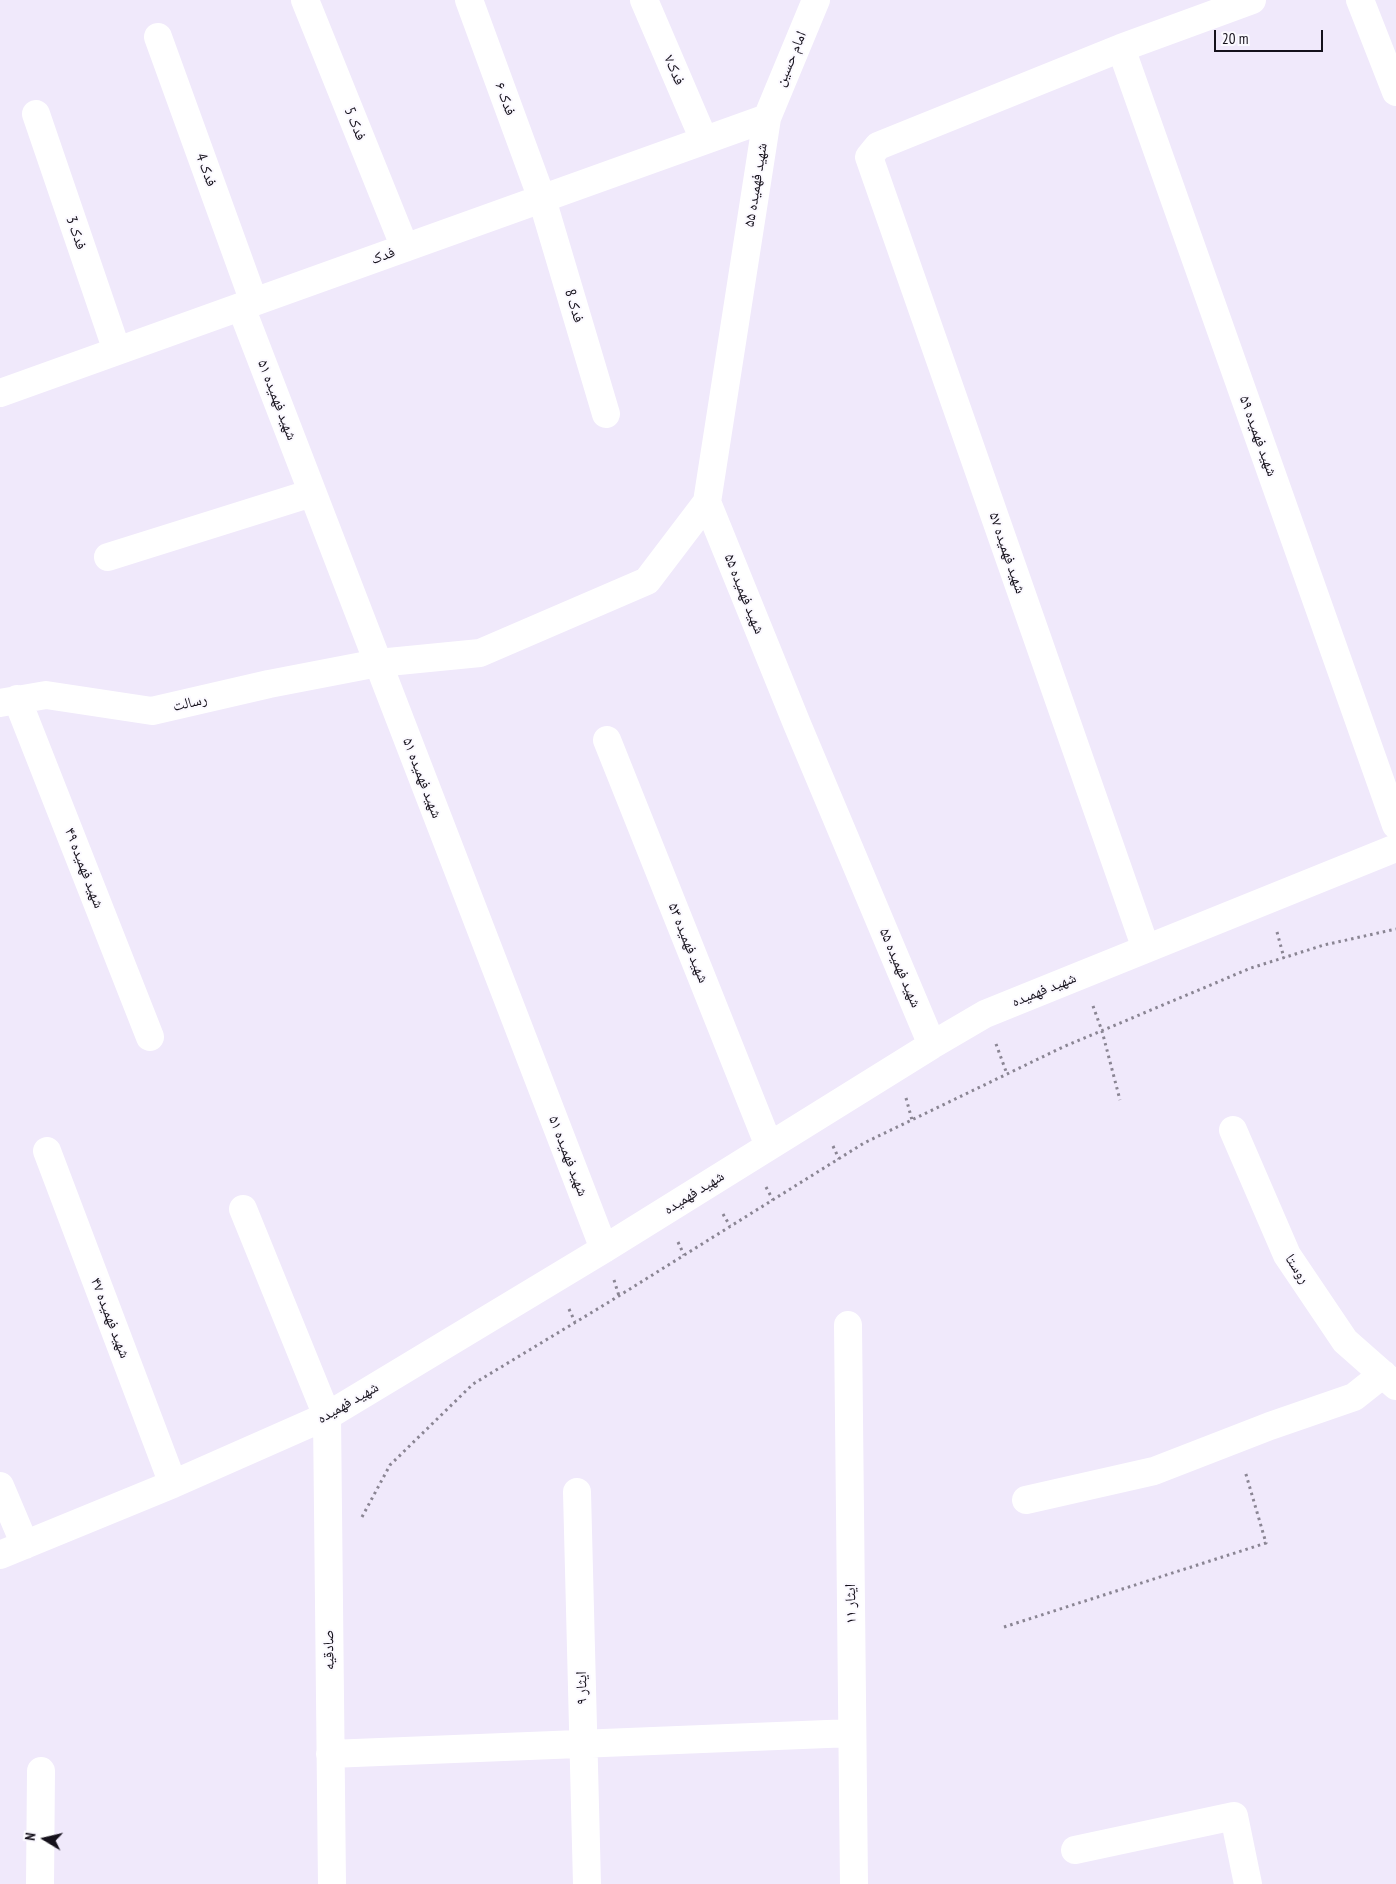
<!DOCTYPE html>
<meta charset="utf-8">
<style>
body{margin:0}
#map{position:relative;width:1396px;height:1884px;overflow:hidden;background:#f0e9fb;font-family:"PT Sans Narrow",sans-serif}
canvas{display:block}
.north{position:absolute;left:20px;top:1814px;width:50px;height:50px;-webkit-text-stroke:4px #fbf9ff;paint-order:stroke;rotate:279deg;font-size:14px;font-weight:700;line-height:20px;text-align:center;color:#15111b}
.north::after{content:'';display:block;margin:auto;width:18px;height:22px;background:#15111b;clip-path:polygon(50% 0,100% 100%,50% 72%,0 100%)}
.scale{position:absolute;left:1214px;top:30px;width:109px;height:22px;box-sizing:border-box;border:2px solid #15111b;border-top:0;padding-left:6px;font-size:15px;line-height:18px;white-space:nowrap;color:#15111b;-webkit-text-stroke:4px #fbf9ff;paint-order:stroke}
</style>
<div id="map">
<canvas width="1396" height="1884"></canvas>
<div class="north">N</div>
<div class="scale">20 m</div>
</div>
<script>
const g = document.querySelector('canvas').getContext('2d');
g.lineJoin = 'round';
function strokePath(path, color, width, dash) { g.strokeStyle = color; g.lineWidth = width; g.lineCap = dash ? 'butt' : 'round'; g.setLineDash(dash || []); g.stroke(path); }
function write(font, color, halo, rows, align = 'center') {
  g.font = font + ' "PT Sans Narrow","Noto Naskh Arabic",sans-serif'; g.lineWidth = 4; g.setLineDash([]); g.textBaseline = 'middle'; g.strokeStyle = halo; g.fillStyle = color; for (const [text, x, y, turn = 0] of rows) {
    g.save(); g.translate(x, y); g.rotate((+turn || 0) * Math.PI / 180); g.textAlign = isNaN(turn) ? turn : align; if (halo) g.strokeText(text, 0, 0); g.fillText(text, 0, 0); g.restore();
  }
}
strokePath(new Path2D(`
 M 1277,932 L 1284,958
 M 1093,1006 L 1102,1031 L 1120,1100
 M 996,1044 L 1007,1074
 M 906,1098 L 912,1120
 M 833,1146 L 839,1159
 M 766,1187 L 773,1200
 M 723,1214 L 730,1226
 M 678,1242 L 684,1255
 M 614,1280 L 619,1296
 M 569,1309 L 575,1322
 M 362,1517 L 390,1465 L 473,1384 L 609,1302 L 864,1143 L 1063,1047 L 1251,968 L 1324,945 L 1396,929
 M 1004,1627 L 1266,1543 L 1245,1471`), '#8a8593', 3, [2.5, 4]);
strokePath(new Path2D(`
 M 305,0 L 405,248
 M 469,0 L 542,199 L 606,414
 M 644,0 L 704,140
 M 816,0 L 767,118 L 707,502 L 797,724 L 932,1045
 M 1360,0 L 1396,92
 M 158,37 L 254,302
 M 1121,48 L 1396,825
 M 36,114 L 117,351
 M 241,307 L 604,1249
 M 0,393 L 767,118
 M 108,557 L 312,493
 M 17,699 L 150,1037
 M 0,703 L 46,695 L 152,711 L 269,684 L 378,663 L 480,653 L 647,581 L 707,502
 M 607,740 L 769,1146
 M 1146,949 L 869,157 L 878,146 L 1121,48 L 1252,0
 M 1233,1130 L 1287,1255 L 1345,1341 L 1396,1386
 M 47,1151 L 173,1484
 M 243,1209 L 327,1416 L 332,1884
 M 848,1325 L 854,1884
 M 0,1486 L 25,1545
 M 577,1492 L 587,1884
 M 1026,1500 L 1154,1471 L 1270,1426 L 1354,1397 L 1383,1374
 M 0,1555 L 173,1484 L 327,1416 L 604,1249 L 932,1045 L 985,1014 L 1396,848
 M 330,1754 L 852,1733
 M 1075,1850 L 1234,1816 L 1248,1884
 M 40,1884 L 41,1771`), '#fff', 28);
write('15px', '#15111b', '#fbf9ff', [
 ["امام حسین",791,59,-67],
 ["فدک۷",674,70,67],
 ["فدک ۶",505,99,70],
 ["فدک 5",355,124,68],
 ["فدک 4",206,170,70],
 ["شهید فهمیده ۵۵",756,185,-81],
 ["فدک 3",76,233,71],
 ["فدک",383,256,-20],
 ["فدک 8",574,306,73],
 ["شهید فهمیده ۵۱",277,400,69],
 ["شهید فهمیده ۵۹",1258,436,70],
 ["شهید فهمیده ۵۷",1007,553,71],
 ["شهید فهمیده ۵۵",744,594,68],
 ["رسالت",190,703,-13],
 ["شهید فهمیده ۵۱",422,778,69],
 ["شهید فهمیده ۴۹",84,868,69],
 ["شهید فهمیده ۵۳",688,943,68],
 ["شهید فهمیده ۵۵",900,968,67],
 ["شهید فهمیده",1044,990,-22],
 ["شهید فهمیده ۵۱",568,1156,69],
 ["شهید فهمیده",694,1193,-32],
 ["روستا",1297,1269,57],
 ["شهید فهمیده ۴۷",110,1318,69],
 ["شهید فهمیده",348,1403,-30],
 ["ایثار ۱۱",851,1604,-91],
 ["صادقیه",329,1650,-91],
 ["ایثار ۹",582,1688,-91]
]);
</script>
